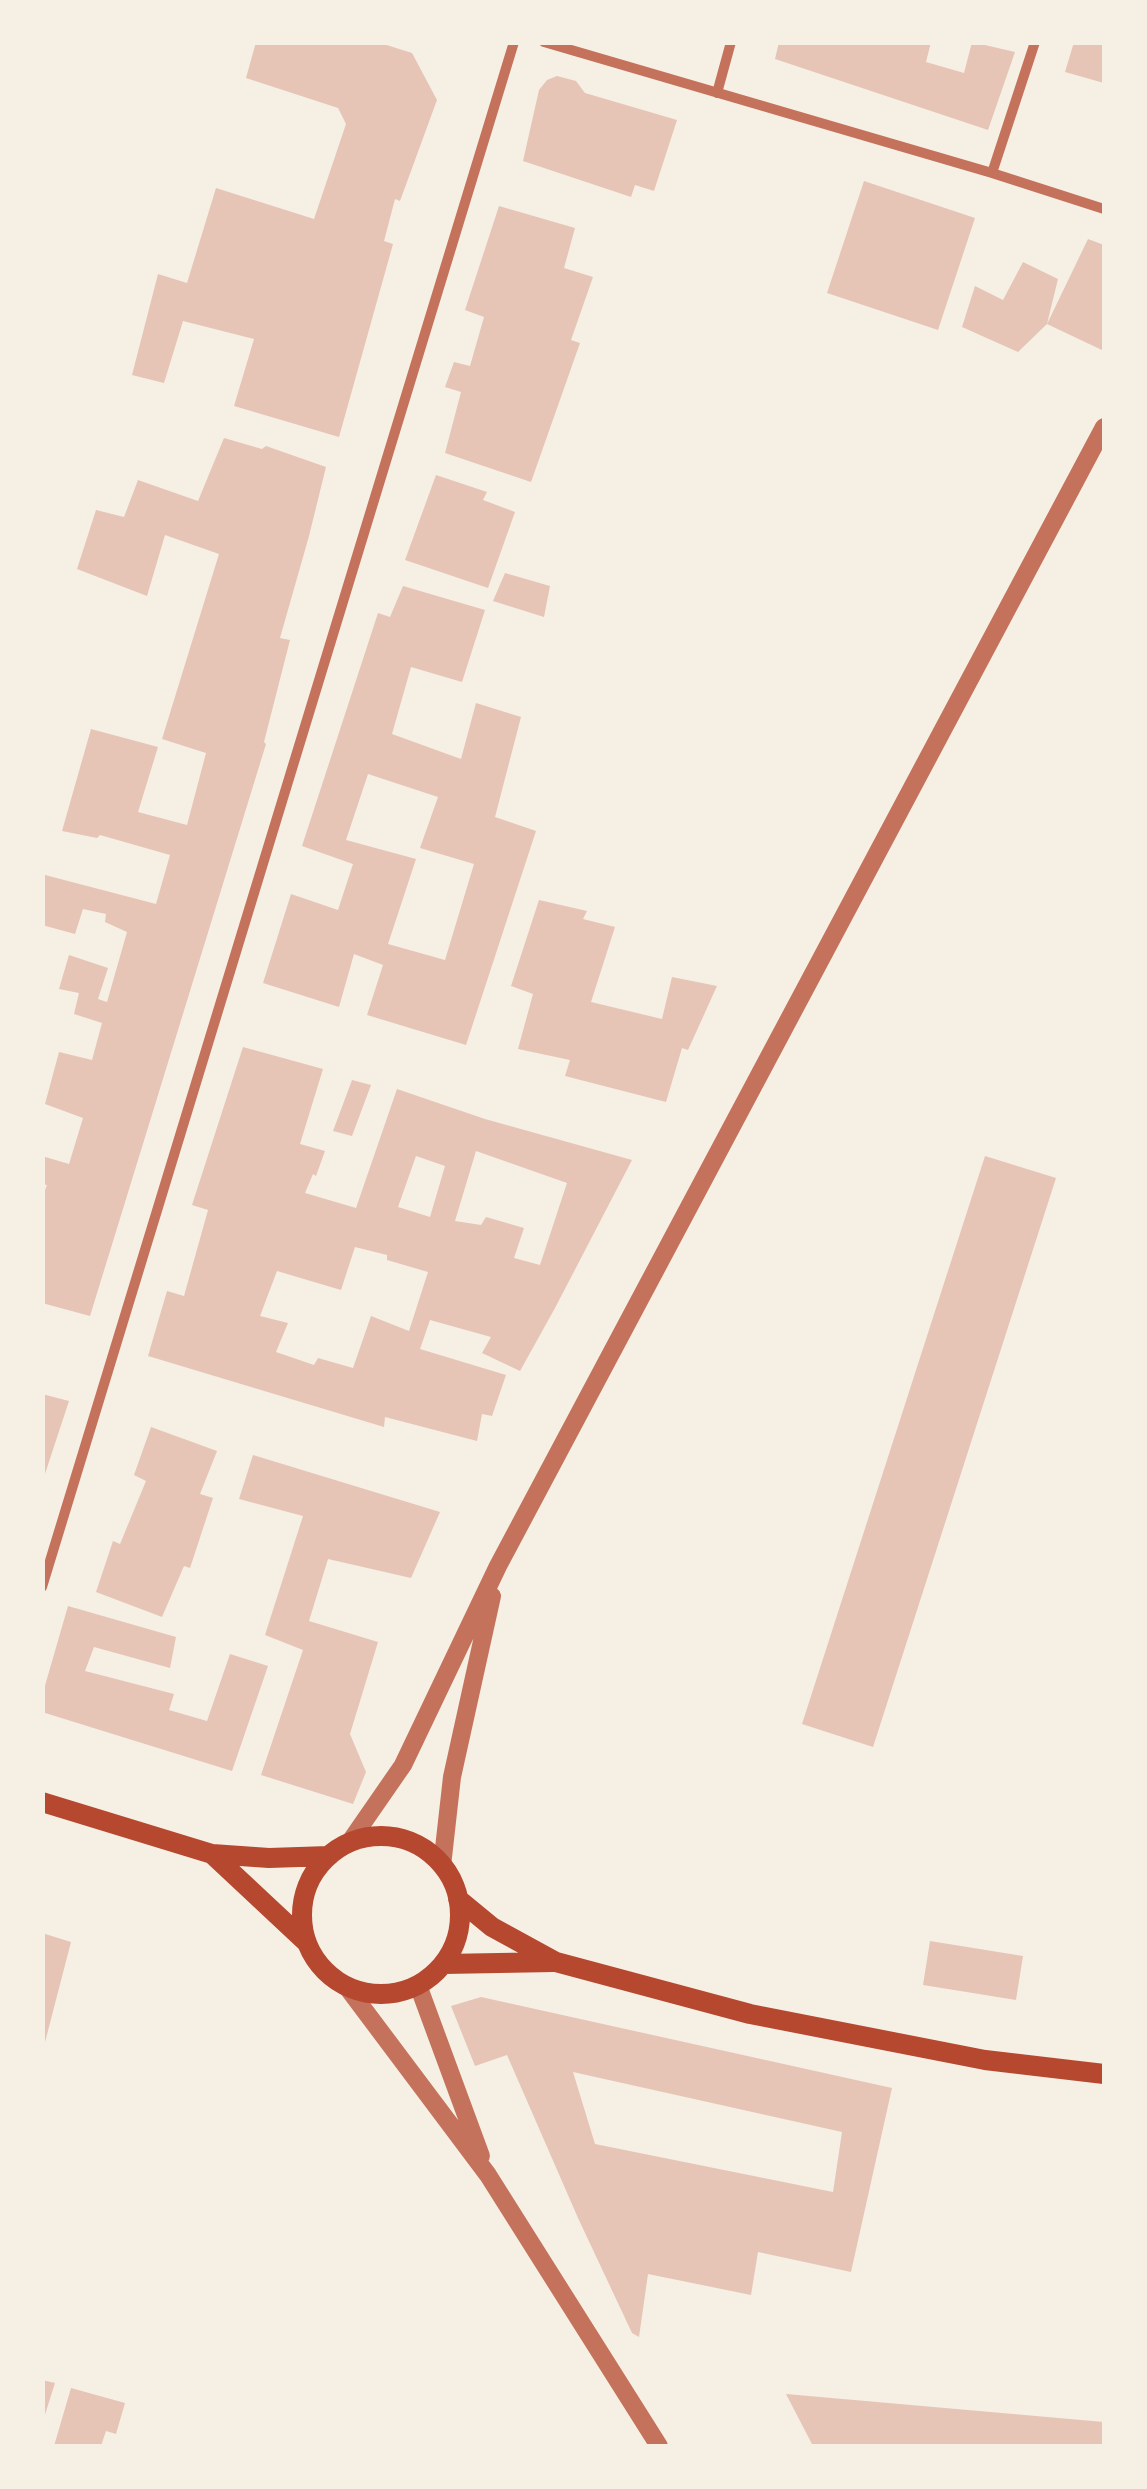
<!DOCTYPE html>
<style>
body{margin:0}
#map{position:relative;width:1147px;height:2489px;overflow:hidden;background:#f6efe4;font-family:Roboto,sans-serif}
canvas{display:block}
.frame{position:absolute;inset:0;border:45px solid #f6efe4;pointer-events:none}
</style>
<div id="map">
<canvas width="1147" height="2489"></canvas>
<div class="frame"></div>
</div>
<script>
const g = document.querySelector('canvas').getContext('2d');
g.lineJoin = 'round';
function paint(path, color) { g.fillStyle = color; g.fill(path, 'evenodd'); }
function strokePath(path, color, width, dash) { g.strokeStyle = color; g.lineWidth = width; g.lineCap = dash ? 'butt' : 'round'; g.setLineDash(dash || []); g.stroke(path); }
paint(new Path2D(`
 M 256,42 L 377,42 L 412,53 L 437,100 L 400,201 L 395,199 L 384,241 L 393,244 L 339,437 L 234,406 L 254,339 L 183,321 L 164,383 L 132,375 L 158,274 L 187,283 L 216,188 L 314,219 L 346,124 L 338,108 L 246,78 Z
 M 779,42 L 931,42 L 926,62 L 964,73 L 972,42 L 1015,52 L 988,130 L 775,59 Z
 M 1074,42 L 1104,42 L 1104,83 L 1065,72 Z
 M 557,76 L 576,81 L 585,93 L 677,120 L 654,191 L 635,185 L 631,197 L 523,161 L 539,90 L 547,80 Z
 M 864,181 L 975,218 L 938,330 L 827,293 Z
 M 499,206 L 575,228 L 564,268 L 593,277 L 571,340 L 580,343 L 531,482 L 445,453 L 461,392 L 445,387 L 454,362 L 470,366 L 484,317 L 465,310 Z
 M 1088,239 L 1104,245 L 1104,351 L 1047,324 Z
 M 1023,262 L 1058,279 L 1047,324 L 1018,352 L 962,327 L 975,286 L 1003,300 Z
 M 224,438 L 262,449 L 266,446 L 326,467 L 309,536 L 280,638 L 290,640 L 264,742 L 266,744 L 90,1316 L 42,1303 L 42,1198 L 47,1185 L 42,1184 L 42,1156 L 69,1164 L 83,1118 L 45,1104 L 59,1052 L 92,1060 L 102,1023 L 74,1014 L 79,993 L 59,989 L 69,955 L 108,968 L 98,999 L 107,1002 L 127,932 L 105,922 L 106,914 L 83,909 L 75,934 L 42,925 L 42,882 L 45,875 L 156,904 L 170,855 L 100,835 L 97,838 L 62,831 L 91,729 L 158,747 L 138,812 L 187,825 L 206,753 L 162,739 L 219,554 L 165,535 L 147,596 L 77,569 L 96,510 L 124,517 L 138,480 L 198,501 Z
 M 436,475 L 487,492 L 483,500 L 515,512 L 488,588 L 405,560 Z
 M 505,573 L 550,586 L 544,617 L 493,601 Z
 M 403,586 L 485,610 L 462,682 L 411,667 L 392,734 L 461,759 L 476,703 L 521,717 L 495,817 L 536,831 L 466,1045 L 367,1015 L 383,965 L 354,954 L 339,1007 L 263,983 L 291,894 L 338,910 L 353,864 L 302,846 L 378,613 L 390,617 ZM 368,774 L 438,797 L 420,848 L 474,864 L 445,960 L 388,944 L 416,859 L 346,840 Z
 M 539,900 L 587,911 L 583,919 L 615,927 L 591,1002 L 662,1019 L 672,977 L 717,986 L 688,1050 L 682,1048 L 666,1102 L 565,1076 L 570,1060 L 518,1049 L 533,994 L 511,986 Z
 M 243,1047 L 323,1069 L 300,1144 L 325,1151 L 316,1176 L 313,1174 L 305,1193 L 356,1208 L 397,1089 L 485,1119 L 632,1160 L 555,1308 L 520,1371 L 482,1353 L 491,1337 L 430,1320 L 420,1349 L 506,1375 L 492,1416 L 482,1414 L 477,1441 L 385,1417 L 384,1427 L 148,1356 L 167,1291 L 184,1296 L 208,1210 L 192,1205 ZM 476,1151 L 567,1183 L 540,1265 L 514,1258 L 524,1228 L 486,1217 L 481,1225 L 455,1221 ZM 416,1156 L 445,1166 L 430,1217 L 398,1207 ZM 355,1247 L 387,1255 L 387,1260 L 428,1272 L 409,1331 L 371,1316 L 353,1368 L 318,1358 L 314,1365 L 276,1352 L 288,1323 L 260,1316 L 277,1271 L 341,1290 Z
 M 352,1080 L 371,1085 L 352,1136 L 333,1131 Z
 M 985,1156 L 1056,1178 L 873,1747 L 802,1724 Z
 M 42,1394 L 69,1401 L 43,1480 L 42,1479 Z
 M 151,1427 L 217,1451 L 200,1494 L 213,1498 L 190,1568 L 184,1566 L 162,1617 L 96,1592 L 113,1541 L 120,1544 L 146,1481 L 134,1475 Z
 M 253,1455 L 440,1512 L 411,1578 L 328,1559 L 309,1621 L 378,1642 L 350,1734 L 366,1772 L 353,1804 L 261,1775 L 303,1650 L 265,1635 L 303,1516 L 239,1499 Z
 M 68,1606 L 176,1637 L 170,1668 L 94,1647 L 85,1671 L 174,1694 L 169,1710 L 207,1721 L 230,1654 L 268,1666 L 232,1771 L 42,1712 L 42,1696 Z
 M 42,1933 L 71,1942 L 44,2046 L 42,2046 Z
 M 930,1941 L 1023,1956 L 1016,2000 L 923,1985 Z
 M 481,1997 L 892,2088 L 851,2272 L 758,2252 L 751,2295 L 648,2274 L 639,2337 L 632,2333 L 578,2218 L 507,2055 L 475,2066 L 451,2006 ZM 573,2072 L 842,2132 L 833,2192 L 595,2144 Z
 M 42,2380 L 55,2383 L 43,2421 L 42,2421 Z
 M 71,2388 L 125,2403 L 116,2434 L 106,2431 L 101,2446 L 54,2446 Z
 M 786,2394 L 1104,2422 L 1104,2446 L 813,2446 Z`), '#e6c5b7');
strokePath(new Path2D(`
 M 544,42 L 992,173 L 1104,209
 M 717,93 L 731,42
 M 992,173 L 1035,42
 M 42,1587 L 514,42`), '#c5725c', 10);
strokePath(new Path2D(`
 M 349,1843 L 403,1765 L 498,1566 L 1104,427
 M 442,1866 L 452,1777 L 492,1596
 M 418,1985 L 481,2156
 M 347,1987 L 488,2175 L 659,2446`), '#c5725c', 18);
strokePath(new Path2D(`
 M 42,1802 L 212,1854 L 269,1858 L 329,1856
 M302 1915a79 79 0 1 1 158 0a79 79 0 1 1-158 0Z
 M 212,1854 L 306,1942
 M 458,1899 L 492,1927 L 556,1962 L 750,2014 L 985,2060 L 1104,2074
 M 444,1964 L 554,1962`), '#b5482f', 20);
</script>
